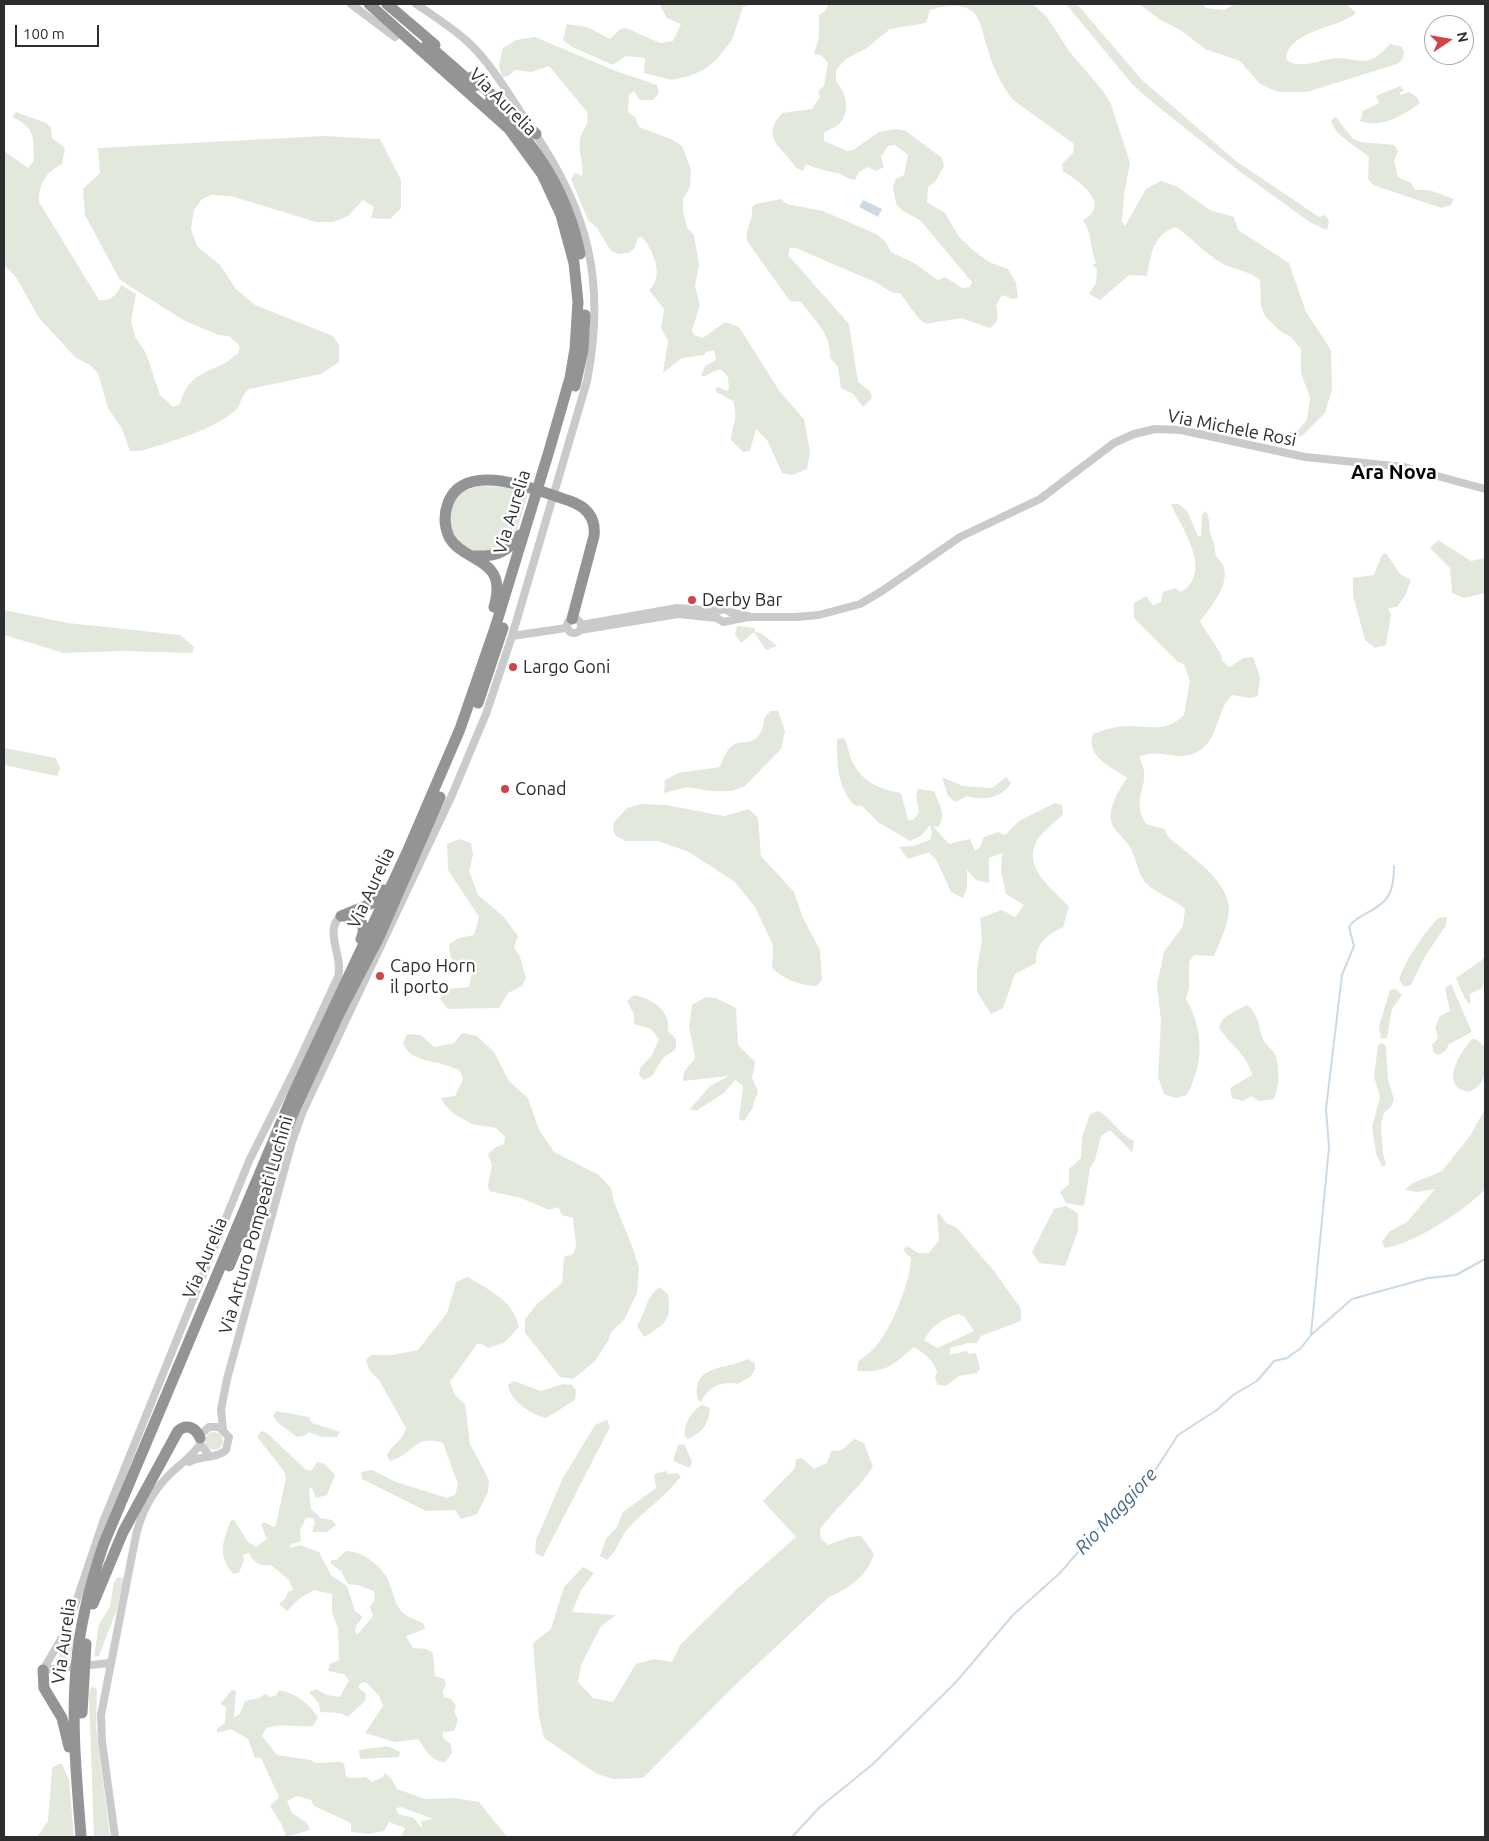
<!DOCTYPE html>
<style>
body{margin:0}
#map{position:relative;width:1489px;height:1841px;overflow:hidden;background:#fff;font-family:Ubuntu,sans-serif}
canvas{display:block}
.frame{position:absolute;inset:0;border:5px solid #2d2d2d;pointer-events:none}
.north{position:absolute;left:1424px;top:15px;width:50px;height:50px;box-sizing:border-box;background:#fff;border:1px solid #ababab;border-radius:50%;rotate:78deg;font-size:14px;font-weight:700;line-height:20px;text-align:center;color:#2d2d2d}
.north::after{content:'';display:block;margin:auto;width:18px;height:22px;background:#cf4448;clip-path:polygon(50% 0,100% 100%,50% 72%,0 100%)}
.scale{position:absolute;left:15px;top:25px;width:84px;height:22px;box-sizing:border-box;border:2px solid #2d2d2d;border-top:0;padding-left:6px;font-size:15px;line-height:18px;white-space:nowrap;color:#2d2d2d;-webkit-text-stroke:4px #fff;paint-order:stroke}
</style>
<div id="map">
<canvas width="1489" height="1841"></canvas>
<div class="frame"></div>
<div class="north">N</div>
<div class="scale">100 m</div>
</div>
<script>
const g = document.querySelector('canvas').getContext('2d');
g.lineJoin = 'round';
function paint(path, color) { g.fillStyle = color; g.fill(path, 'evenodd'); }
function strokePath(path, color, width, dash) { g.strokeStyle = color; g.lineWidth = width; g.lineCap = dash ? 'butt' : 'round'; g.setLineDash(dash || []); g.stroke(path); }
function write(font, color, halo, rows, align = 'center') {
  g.font = font + ' Ubuntu,sans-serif'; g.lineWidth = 5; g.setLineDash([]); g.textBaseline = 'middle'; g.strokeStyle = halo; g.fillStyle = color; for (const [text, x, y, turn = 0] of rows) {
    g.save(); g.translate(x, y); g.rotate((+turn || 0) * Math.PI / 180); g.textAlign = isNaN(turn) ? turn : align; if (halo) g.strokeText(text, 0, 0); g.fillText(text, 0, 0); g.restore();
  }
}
paint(new Path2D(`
 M 659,4 L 752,4 L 743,7 L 732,40 L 717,59 L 705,69 L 690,76 L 672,80 L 644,73 L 645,58 L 625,56 L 613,65 L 572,47 L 563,40 L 567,24 L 587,27 L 610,39 L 620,29 L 626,28 L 660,43 L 673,41 L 681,24 L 667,18 Z
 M 829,4 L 1033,4 L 1047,17 L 1069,51 L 1103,91 L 1111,104 L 1130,163 L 1124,194 L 1122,222 L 1125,226 L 1146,189 L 1161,181 L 1176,186 L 1210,210 L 1234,217 L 1238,230 L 1289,263 L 1306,312 L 1331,350 L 1332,389 L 1325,413 L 1303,435 L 1296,438 L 1262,437 L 1265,434 L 1283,434 L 1298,430 L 1307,420 L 1310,398 L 1301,373 L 1301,349 L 1291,337 L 1280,331 L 1265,316 L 1261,306 L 1260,280 C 1248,270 1232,270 1220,262 C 1203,252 1192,238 1176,227 C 1153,234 1151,255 1147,276 L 1129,275 L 1100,300 L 1089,294 L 1096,283 L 1097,269 L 1092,265 L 1096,263 C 1090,248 1092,233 1083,220 C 1113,204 1078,181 1063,171 L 1062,164 L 1073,153 L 1074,144 L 1013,100 C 1001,85 992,65 987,47 C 983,36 982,23 975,14 C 965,2 942,6 930,10 L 926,23 L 890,29 L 867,48 L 846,59 L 836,70 L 836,82 C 847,92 851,114 838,125 C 834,128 828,130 824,133 L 824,141 L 847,151 L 853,150 L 879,132 L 896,129 L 906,131 L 942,158 L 944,166 L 935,182 L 928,187 L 927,202 L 945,213 L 959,237 L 974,251 L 989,262 L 1008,269 L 1016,283 L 1018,298 L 1012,299 L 1002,295 L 996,305 C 998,316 1000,321 990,328 L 961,318 L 926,324 L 919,319 L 900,293 L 893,293 L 877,283 L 796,248 L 790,248 L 788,255 L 849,324 L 858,382 L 870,391 L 872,398 L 863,407 L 853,394 L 841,388 L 838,367 L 830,358 C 832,335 814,319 801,302 L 790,301 L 747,241 C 745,228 754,220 752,207 L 756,204 L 781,199 L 787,204 L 823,211 L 876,234 L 886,242 L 891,252 L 914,263 L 938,280 L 945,277 L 962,288 L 970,287 L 972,282 L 920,220 L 901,210 L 896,203 L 893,186 L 896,179 L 904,175 L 908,155 L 895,145 L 888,146 L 881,157 L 884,167 L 876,171 L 867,167 L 859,172 L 855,180 C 847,179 844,175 837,173 C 826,171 817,169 806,164 L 803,171 L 796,168 C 784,147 759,140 782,113 L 812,109 L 820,97 L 818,91 L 824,86 L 828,63 L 821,55 L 814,54 L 819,37 L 819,15 L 825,11 Z
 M 1066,4 L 1077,4 L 1142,80 L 1236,161 L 1319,217 L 1325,215 L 1329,221 L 1327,230 L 1311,223 L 1235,168 L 1151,101 L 1133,85 Z
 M 1139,4 L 1203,4 L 1206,8 L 1224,10 L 1235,4 L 1346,4 L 1356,13 C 1340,28 1288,30 1286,59 C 1298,71 1322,59 1336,58 C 1348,57 1361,64 1372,59 C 1379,56 1385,49 1390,44 L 1402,47 L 1404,52 L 1403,59 L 1397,64 L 1307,92 L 1278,92 L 1260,84 L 1240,61 L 1205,49 L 1182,31 L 1159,19 Z
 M 535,37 L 616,71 L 657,85 L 659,93 L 653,100 L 640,100 L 634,91 L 629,95 L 628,112 L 635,117 L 639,127 L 671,139 L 682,146 L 691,170 L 690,187 L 683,199 L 683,210 L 687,228 L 694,235 L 699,265 L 695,286 L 700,305 L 692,330 L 694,335 L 703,338 L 725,322 L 739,327 L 780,392 L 804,419 L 810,451 L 807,469 L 793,475 L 782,473 L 767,440 L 756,429 L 750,451 L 743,452 L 731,440 C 732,422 739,423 733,401 L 716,392 L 716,388 L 719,387 L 726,391 L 729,389 L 728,377 L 722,370 C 713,369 709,377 701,376 L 705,366 L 716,360 L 714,350 L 706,352 L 704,355 L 682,358 L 663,373 L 668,341 L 661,328 L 664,309 L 649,290 C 665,278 653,249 642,237 L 638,238 L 634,249 L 629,253 L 619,254 L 611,251 L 597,228 L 588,220 L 571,179 L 575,173 L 582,176 C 585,163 577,151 580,139 C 583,128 590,125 587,112 L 549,66 L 531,72 L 515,70 L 508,76 L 502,77 L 499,65 L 503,48 L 516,40 Z
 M 1400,86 L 1404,90 L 1400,93 L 1401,95 L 1409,92 L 1417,97 L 1420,103 C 1402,116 1381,129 1360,121 L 1363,111 L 1379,103 L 1376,96 Z
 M 16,112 L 46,123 L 51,128 L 52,138 L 65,148 L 62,164 C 46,172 39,183 39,202 L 99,300 C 110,301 117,296 121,285 L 136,294 L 131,321 L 135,337 L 146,353 L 160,395 L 173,407 L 180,404 C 188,376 201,375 225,363 C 230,361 232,356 238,354 L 240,346 L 229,336 L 219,335 L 185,321 L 120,280 L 85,215 L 83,189 L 100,173 L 98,148 L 323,136 L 380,139 L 401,180 L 401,208 L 390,219 L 371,218 L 374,207 L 363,200 L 348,216 L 333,222 L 316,222 L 231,196 L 211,195 L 202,199 L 194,210 L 191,229 L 197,246 L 220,265 L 236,289 L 255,305 L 333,336 L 339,345 L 339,362 L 321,374 L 249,389 C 240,396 241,406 235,411 C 208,432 172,441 141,451 L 130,451 L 122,429 L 108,408 L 98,373 L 90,365 L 76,358 L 39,318 L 16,277 L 4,265 L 4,151 L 28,168 L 34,161 C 33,136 36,128 12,117 Z
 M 1336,117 L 1353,139 L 1361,142 L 1394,145 L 1398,151 L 1394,160 L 1398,177 L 1411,183 L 1415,190 L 1429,190 L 1454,199 L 1451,205 L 1441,208 L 1373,185 L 1368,179 L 1369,157 C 1357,146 1335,137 1331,120 Z
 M 479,486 L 504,487 L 528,494 L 515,536 L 507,549 C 497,550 481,554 472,551 C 449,542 442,510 461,493 C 465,490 474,488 479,486 Z
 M 1171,504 L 1179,504 L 1187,511 L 1198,536 L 1201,536 L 1202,515 L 1206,511 C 1211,520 1208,529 1212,538 C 1216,547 1214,548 1216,556 C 1218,560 1222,562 1223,565 C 1231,585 1210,607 1200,622 L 1221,654 L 1222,661 L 1230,667 L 1243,658 L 1253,657 L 1260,677 L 1258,696 L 1249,698 L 1233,695 C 1218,705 1219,735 1203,748 C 1181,766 1161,746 1139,757 C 1155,786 1128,795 1146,824 L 1164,829 L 1169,838 C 1189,854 1231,883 1229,911 C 1228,926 1219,943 1214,956 L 1194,955 L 1189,962 L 1189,989 L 1186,999 C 1204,1030 1204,1063 1187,1095 L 1176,1098 L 1164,1094 L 1158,1077 L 1161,1021 L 1157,985 L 1164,952 L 1183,926 L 1185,909 C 1174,899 1160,895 1149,886 C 1137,876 1138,862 1131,849 C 1127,841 1119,835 1114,828 C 1104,812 1119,790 1127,778 C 1112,767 1085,757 1093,734 C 1104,730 1116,726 1128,726 C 1150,726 1166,733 1184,715 L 1190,681 L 1184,664 L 1178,662 L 1134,618 L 1134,603 L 1146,596 L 1153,605 L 1161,602 L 1163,592 L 1175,588 L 1181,592 C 1214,572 1182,529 1171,504 Z
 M 1438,540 L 1471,561 L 1485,558 L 1485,593 L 1464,598 L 1452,593 L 1450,568 L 1430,548 Z
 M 1386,553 L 1400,574 L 1411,580 L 1406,594 L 1397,607 L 1388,608 L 1391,615 L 1386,645 L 1375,648 L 1365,640 L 1353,595 L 1353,578 L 1374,575 L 1382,555 Z
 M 4,610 L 68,623 L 180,635 L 194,647 L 192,653 L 122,651 L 64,653 L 4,635 Z
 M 737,626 L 755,628 L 755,632 L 761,633 L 777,646 L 766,650 L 754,632 L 741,643 L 735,635 Z
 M 771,711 L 778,711 L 785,731 L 781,749 L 745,786 L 732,791 L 711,791 L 687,787 L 664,793 L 665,780 L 678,773 L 720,767 C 733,728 746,752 759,735 C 766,726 760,719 771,711 Z
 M 844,738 C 848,745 849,754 852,761 C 861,781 880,790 901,793 L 908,820 L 913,820 L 919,812 L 916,795 L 918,789 L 934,791 C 938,802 948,816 938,827 L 933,826 L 949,844 L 970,839 L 975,851 L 980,847 L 984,837 L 998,832 L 1005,835 L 1019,821 L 1055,803 L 1062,805 L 1063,814 C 1056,822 1044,830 1038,839 C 1020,868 1053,888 1069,907 L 1063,927 C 1046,936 1036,942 1036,963 L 1015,974 L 1003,1008 L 991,1014 L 977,992 L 977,969 L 982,939 L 980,918 L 1002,910 L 1015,917 L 1024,905 L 1006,894 L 1001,871 L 1002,853 L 989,858 L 989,883 L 976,880 L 967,870 L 967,888 L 963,898 L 951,892 L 937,861 L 929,852 L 908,859 L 899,847 L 913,846 L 930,840 L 932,833 L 930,825 L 921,836 L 910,841 L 878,822 L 862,806 L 854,805 C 837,786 837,764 837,739 Z
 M 4,748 L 56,758 L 60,768 L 57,776 L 4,765 Z
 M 942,777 L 963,786 L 992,788 L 1006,777 L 1011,783 C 1003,798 983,801 967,796 L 955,802 L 948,796 Z
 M 641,804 L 666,805 L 724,816 L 749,809 L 758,818 L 761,856 L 794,892 L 803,918 L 820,950 L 822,980 L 816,986 C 799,985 785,980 772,968 L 773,945 L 755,907 L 735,882 L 689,852 L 658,841 L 626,841 L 616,836 L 613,830 L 614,822 L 627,808 Z
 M 459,839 L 471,843 L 473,855 L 469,871 L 478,895 L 504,917 L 518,936 L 514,947 L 520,957 L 526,978 L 522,986 L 508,993 L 499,1008 L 448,1009 L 440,999 L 446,989 L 469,987 L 472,971 C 455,965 450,964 449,944 L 459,938 L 474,935 L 479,917 L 448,870 L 447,844 Z
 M 1447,917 L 1446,925 L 1424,958 L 1411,985 L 1404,987 L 1399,979 C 1407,957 1423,935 1438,918 Z
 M 1485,955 L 1485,981 L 1482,988 L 1470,994 L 1470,1005 L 1465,999 L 1456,978 L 1482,960 Z
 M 1451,984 L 1472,1032 L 1449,1044 L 1446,1050 L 1439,1055 L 1434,1053 L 1432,1045 L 1438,1038 L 1435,1027 L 1440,1016 L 1450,1011 L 1445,988 Z
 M 1396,989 L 1402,995 L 1392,1009 L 1387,1038 L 1381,1039 L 1379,1026 L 1390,990 Z
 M 634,995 C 652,999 671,1010 668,1031 L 676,1039 L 676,1049 L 663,1058 L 652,1076 L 644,1080 L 639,1075 L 640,1068 L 652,1055 L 659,1039 L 651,1029 L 634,1024 L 634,1014 L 627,1001 Z
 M 706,997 L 716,998 L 736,1008 L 738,1045 L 755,1062 L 752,1078 L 758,1091 L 752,1109 L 744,1121 L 739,1119 L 743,1086 L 735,1080 L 724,1093 L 696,1111 L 690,1109 L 710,1086 L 729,1076 L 683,1081 L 684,1072 L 695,1058 L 689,1026 L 692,1005 Z
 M 1247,1005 C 1259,1014 1258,1026 1263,1039 C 1265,1045 1274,1050 1276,1057 C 1280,1069 1279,1088 1274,1099 L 1259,1101 L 1251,1096 L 1243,1101 L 1232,1098 L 1230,1088 L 1252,1075 C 1247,1054 1231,1046 1219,1028 C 1222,1015 1236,1011 1247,1005 Z
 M 462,1033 L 477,1036 L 494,1052 L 509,1081 L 528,1098 L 539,1130 L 554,1152 L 599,1175 L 611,1188 L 614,1202 L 632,1246 L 639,1268 L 637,1293 L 624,1320 L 611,1332 L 608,1341 L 595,1361 L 573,1379 L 560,1377 L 525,1333 L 525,1319 L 538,1303 L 562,1283 L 564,1257 L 573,1254 L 576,1246 L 573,1218 L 562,1215 L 558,1207 L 549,1210 L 521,1198 L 489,1191 L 488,1184 L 492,1165 L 488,1154 L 496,1147 L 504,1144 L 505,1137 L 496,1128 L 472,1124 L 454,1114 L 444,1104 L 441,1098 L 455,1096 L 463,1079 L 460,1071 C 443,1060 410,1064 403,1043 L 407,1034 L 421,1035 L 434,1047 L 454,1043 Z
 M 1472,1039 L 1476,1039 L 1485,1047 C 1485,1068 1489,1084 1468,1092 C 1465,1091 1459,1089 1457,1087 C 1445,1074 1464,1048 1472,1039 Z
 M 1383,1043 L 1386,1046 L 1388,1079 L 1394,1099 L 1391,1107 L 1384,1113 L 1381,1124 L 1383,1154 L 1386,1164 L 1382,1167 L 1376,1153 L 1372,1127 L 1380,1097 L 1374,1077 L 1378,1045 Z
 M 1485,1109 L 1485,1189 C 1465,1211 1413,1244 1385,1248 L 1382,1242 L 1390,1231 L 1407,1222 L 1435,1189 L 1417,1192 L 1405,1190 L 1411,1184 L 1442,1171 L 1470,1136 Z
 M 1099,1111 C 1113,1120 1119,1134 1134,1141 L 1132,1152 L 1110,1130 L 1101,1136 L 1095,1160 L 1090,1168 L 1084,1206 L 1066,1203 L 1060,1192 L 1069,1184 L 1069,1169 L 1081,1158 L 1082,1137 L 1090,1114 Z
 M 1066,1206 L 1078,1213 L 1078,1231 L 1065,1266 L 1039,1263 L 1032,1252 L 1054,1209 Z
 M 939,1213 L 946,1223 L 957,1228 L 994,1271 L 1021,1309 L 1021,1321 L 981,1336 L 977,1343 L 969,1343 L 950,1348 L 950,1355 L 966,1351 L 969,1354 L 976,1353 L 980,1369 L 977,1373 L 959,1376 L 946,1386 L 938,1385 L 935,1379 L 937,1371 C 932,1359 925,1354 914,1347 C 893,1365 886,1373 857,1371 L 858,1362 C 863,1357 870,1353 875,1347 C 891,1330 911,1281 911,1258 L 903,1250 L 907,1246 L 918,1253 L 929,1253 L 939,1240 L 937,1215 ZM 958,1314 L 964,1316 L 974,1331 L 937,1348 L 924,1340 C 933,1325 942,1319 958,1314 Z
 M 468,1277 C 490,1291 513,1300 519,1327 L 505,1342 L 488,1348 L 482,1344 L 477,1344 L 450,1382 L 455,1395 L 465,1404 L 470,1444 L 489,1480 L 488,1492 L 477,1514 L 461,1519 L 455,1510 L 426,1511 L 362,1479 L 361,1472 L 372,1470 L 396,1482 L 447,1498 L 455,1495 L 458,1484 L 443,1443 C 415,1433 413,1455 390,1461 L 387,1455 C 392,1444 403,1441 406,1428 L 379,1380 L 369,1370 L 366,1360 L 371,1355 L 393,1355 L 418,1350 L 447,1313 L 456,1282 Z
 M 659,1287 L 668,1294 C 672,1321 665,1324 644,1337 L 637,1326 C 647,1309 644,1301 659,1287 Z
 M 747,1359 L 755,1363 L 755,1370 L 750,1377 L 738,1384 C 723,1380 707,1387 701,1402 L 698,1400 C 690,1364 727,1370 747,1359 Z
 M 514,1381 L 541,1391 L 563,1384 L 572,1385 L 576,1391 L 575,1400 L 546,1418 C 532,1415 510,1401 508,1385 Z
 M 702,1405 L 710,1408 C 708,1425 703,1432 688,1439 L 685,1437 C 683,1425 691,1411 702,1405 Z
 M 276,1411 L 309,1417 L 312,1423 L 340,1432 L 337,1437 L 322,1437 L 309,1432 L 304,1436 L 297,1437 L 277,1422 L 273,1416 Z
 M 607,1420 L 610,1427 L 543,1557 L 535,1553 L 536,1540 L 563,1478 L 595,1425 Z
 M 261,1431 L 267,1433 L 306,1470 L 311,1471 L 317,1462 L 325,1464 L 335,1475 L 327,1495 L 316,1498 L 312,1488 L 309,1489 L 311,1509 L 321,1518 L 332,1520 L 336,1525 L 327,1532 L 312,1532 L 315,1523 L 313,1518 L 306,1518 L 300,1530 L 301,1541 L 291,1544 L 290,1548 L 300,1545 L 319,1552 L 331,1575 L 347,1586 L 355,1611 L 363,1617 L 356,1626 L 355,1632 L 358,1634 L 373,1616 L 370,1607 L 375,1598 L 374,1591 L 358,1585 L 348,1584 L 341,1571 L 331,1564 L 331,1560 L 336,1560 L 346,1551 C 362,1551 382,1566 388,1580 C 394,1592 393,1602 402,1612 C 407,1617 416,1620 423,1623 L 425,1629 L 406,1636 L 413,1648 L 426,1649 L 433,1653 L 435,1676 L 444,1679 L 446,1685 L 443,1691 L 444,1697 L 451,1699 L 456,1706 L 454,1711 L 458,1720 L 454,1731 L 443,1732 L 443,1738 L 451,1744 L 452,1753 L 445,1762 C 430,1761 426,1750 418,1739 L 395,1742 L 365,1733 L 383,1706 L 379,1696 L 366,1682 L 361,1683 L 358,1687 L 366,1694 L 365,1701 L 348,1717 L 340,1713 L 320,1712 L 319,1703 L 309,1692 L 316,1689 L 327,1695 L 340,1697 L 349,1680 L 344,1674 L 328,1671 L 330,1664 L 339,1660 L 338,1629 L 332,1612 L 332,1594 L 314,1590 L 300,1598 L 287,1611 L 279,1604 L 285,1599 L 288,1592 L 293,1590 L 289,1580 L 271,1565 C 260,1567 254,1563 249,1553 L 243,1555 L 244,1560 L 239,1573 L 233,1574 C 217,1553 223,1544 230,1521 L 234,1520 L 248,1542 L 256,1547 L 267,1539 L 261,1525 L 264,1522 L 274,1527 L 276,1524 L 286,1478 L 284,1471 L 257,1437 Z
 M205 1441a9 9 0 1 1 18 0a9 9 0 1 1-18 0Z
 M 854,1439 L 864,1443 L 873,1467 C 858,1489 837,1507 820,1529 L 821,1538 L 828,1545 L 850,1537 L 861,1536 L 874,1554 C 868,1575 849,1589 829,1597 L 729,1691 L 643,1778 L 613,1779 L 597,1774 L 544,1738 L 539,1717 L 533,1643 L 551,1629 L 564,1587 L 583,1567 L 594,1573 L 581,1590 L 572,1612 L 616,1615 L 601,1626 L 581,1665 L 578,1682 L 593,1698 L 613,1702 L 636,1664 L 654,1659 L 672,1662 L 680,1645 L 738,1588 L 796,1537 L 763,1501 L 795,1468 L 796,1459 L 802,1458 L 814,1469 L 827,1463 L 831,1451 L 842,1450 Z
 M 684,1444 L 692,1461 L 690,1468 L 673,1461 L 678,1445 Z
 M 666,1471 L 668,1474 L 676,1473 L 681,1476 C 666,1497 643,1511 626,1531 C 618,1542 618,1550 607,1560 L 600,1556 L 606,1539 L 617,1527 L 623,1512 L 656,1488 L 654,1474 Z
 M 118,1577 L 124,1578 L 117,1609 L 99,1656 L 94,1657 L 99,1624 L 110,1607 L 114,1582 Z
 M 73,1631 L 75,1635 L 69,1664 L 60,1663 L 58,1657 L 69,1632 Z
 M 93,1687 L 97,1690 L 96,1727 L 110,1837 L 94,1837 L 89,1696 L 90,1688 Z
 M 232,1690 L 236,1691 L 234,1717 L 240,1714 L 245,1701 L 259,1698 L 265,1694 L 271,1697 L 276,1695 L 279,1690 C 297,1694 308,1702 318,1718 L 313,1726 C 297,1727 282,1723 266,1728 L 262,1736 L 277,1755 L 311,1760 L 315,1763 L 341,1762 L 344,1764 L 346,1776 L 351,1778 L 366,1777 L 372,1782 L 383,1777 L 385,1773 L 391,1778 L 397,1789 L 425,1799 L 455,1798 L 479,1802 L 507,1837 L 401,1837 L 405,1828 L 389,1822 L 384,1831 L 369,1834 L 351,1832 L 351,1823 L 314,1806 L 311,1800 L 297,1796 L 287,1801 L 292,1813 L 307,1823 L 310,1830 L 286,1837 L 282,1825 L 270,1806 L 279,1797 L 261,1758 L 255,1758 L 248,1739 L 231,1729 L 217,1733 L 217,1729 L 225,1723 L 226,1707 L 220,1704 ZM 401,1807 L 433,1819 L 421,1821 L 422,1829 L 414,1818 L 398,1814 L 396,1808 Z
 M 388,1746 L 400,1752 L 399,1757 L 360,1759 L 359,1750 Z
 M 58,1764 L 62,1764 L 69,1780 L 74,1837 L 37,1837 L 48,1821 L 52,1768 Z`), '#e2e9dc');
paint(new Path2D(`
 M 863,200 L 882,209 L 878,217 L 859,207 Z`), '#cadae6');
strokePath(new Path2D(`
 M 1311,1334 L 1329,1147 L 1326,1109 L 1342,975 L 1354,946 L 1349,927 C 1353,920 1359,918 1365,914 C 1389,902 1394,893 1394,866
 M 792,1837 L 820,1807 L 873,1764 L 956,1682 L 1013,1615 L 1060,1573 L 1140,1480 L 1156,1469 L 1178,1435 L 1217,1410 L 1233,1395 L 1257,1381 L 1274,1361 L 1287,1358 L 1301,1348 L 1311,1335 L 1352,1299 L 1428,1278 L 1456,1275 L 1485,1259`), '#cadae6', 2);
strokePath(new Path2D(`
 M 351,4 L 395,37
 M 416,4 C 434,16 453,28 469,43 C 493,66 509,95 527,122
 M567 626a7 7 0 1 1 14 0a7 7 0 1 1-14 0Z
 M 581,625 L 677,608 L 718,611 L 724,609 L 730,612 L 751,617 L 796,617 L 819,615 L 860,604 L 882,591 L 960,537 L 1040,499 L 1114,443 L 1134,434 L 1155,429 L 1181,430 L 1305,457 L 1404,467 L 1485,489
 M 580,630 L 678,614 L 717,618 L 723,622 L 748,617
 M 512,636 L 566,628
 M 223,1429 L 221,1410 L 227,1379 L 292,1142 L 303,1111 L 452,795 L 486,714 L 512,636 L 587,381 C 606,283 589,213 534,132
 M 189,1462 C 201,1455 217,1459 226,1450 L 229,1437 L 219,1427 L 209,1427 L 201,1434 L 200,1444 L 209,1455
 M 110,1663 L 43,1670 L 67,1629 L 103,1522 L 249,1161 L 298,1063 L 338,977 C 344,958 323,930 341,916
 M 115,1837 L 102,1741 L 101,1715 L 135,1540 C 140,1515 151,1493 169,1475 C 179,1465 192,1457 200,1444`), '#cacaca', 8);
strokePath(new Path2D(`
 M 387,4 L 435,45
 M 427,44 L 475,86
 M 472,77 L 501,103
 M 490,101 C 536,143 568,193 580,254
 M 520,120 L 536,134
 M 575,386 L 583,350 L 585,315
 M 475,556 C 495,557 508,552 520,535
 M 494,607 C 509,556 464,564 449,537 C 444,526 444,514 448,503 C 465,458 538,491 570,501 C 587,507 596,518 594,536 L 572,619
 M 478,703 L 503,628
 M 341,916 L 375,902 L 384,890
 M 343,916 C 358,915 368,924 361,939
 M 229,1266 L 294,1111 L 339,1014 L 379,937 L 440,797
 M 93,1604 L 123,1532 L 178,1431 C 187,1423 196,1428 200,1438
 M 43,1670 L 44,1688 L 62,1718 L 69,1747
 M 82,1713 L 86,1644
 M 81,1837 C 77,1782 71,1725 76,1669 C 79,1626 90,1584 104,1543 L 294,1092 L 408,850 L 460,729 L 495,628 L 549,451 L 570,378 L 575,349 L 578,302 L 574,263 L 561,215 L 542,174 L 509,129 L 369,4`), '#949494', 11);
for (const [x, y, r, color] of [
 [692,600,5,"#cf4448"],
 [513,667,5,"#cf4448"],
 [505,789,5,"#cf4448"],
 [380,976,5,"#cf4448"]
]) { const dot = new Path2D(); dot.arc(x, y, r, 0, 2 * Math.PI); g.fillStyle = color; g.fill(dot); strokePath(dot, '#fff', 2); }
write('18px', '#2d2d2d', '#fff', [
 ["Via Aurelia",503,102,45],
 ["Via Michele Rosi",1232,428,11],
 ["Via Aurelia",512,512,-73],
 ["Via Aurelia",371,888,-65],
 ["Via Arturo Pompeati Luchini",256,1225,-74],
 ["Via Aurelia",205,1258,-67],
 ["Via Aurelia",64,1641,-82]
]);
write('18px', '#2d2d2d', '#fff', [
 ["Derby Bar",702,600],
 ["Largo Goni",523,667],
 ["Conad",515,789],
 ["Capo Horn",390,966],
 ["il porto",390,987]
], 'left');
write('italic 19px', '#456984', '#fff', [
 ["Rio Maggiore",1116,1511,-47]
]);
write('bold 20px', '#000', '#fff', [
 ["Ara Nova",1394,472]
]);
</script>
